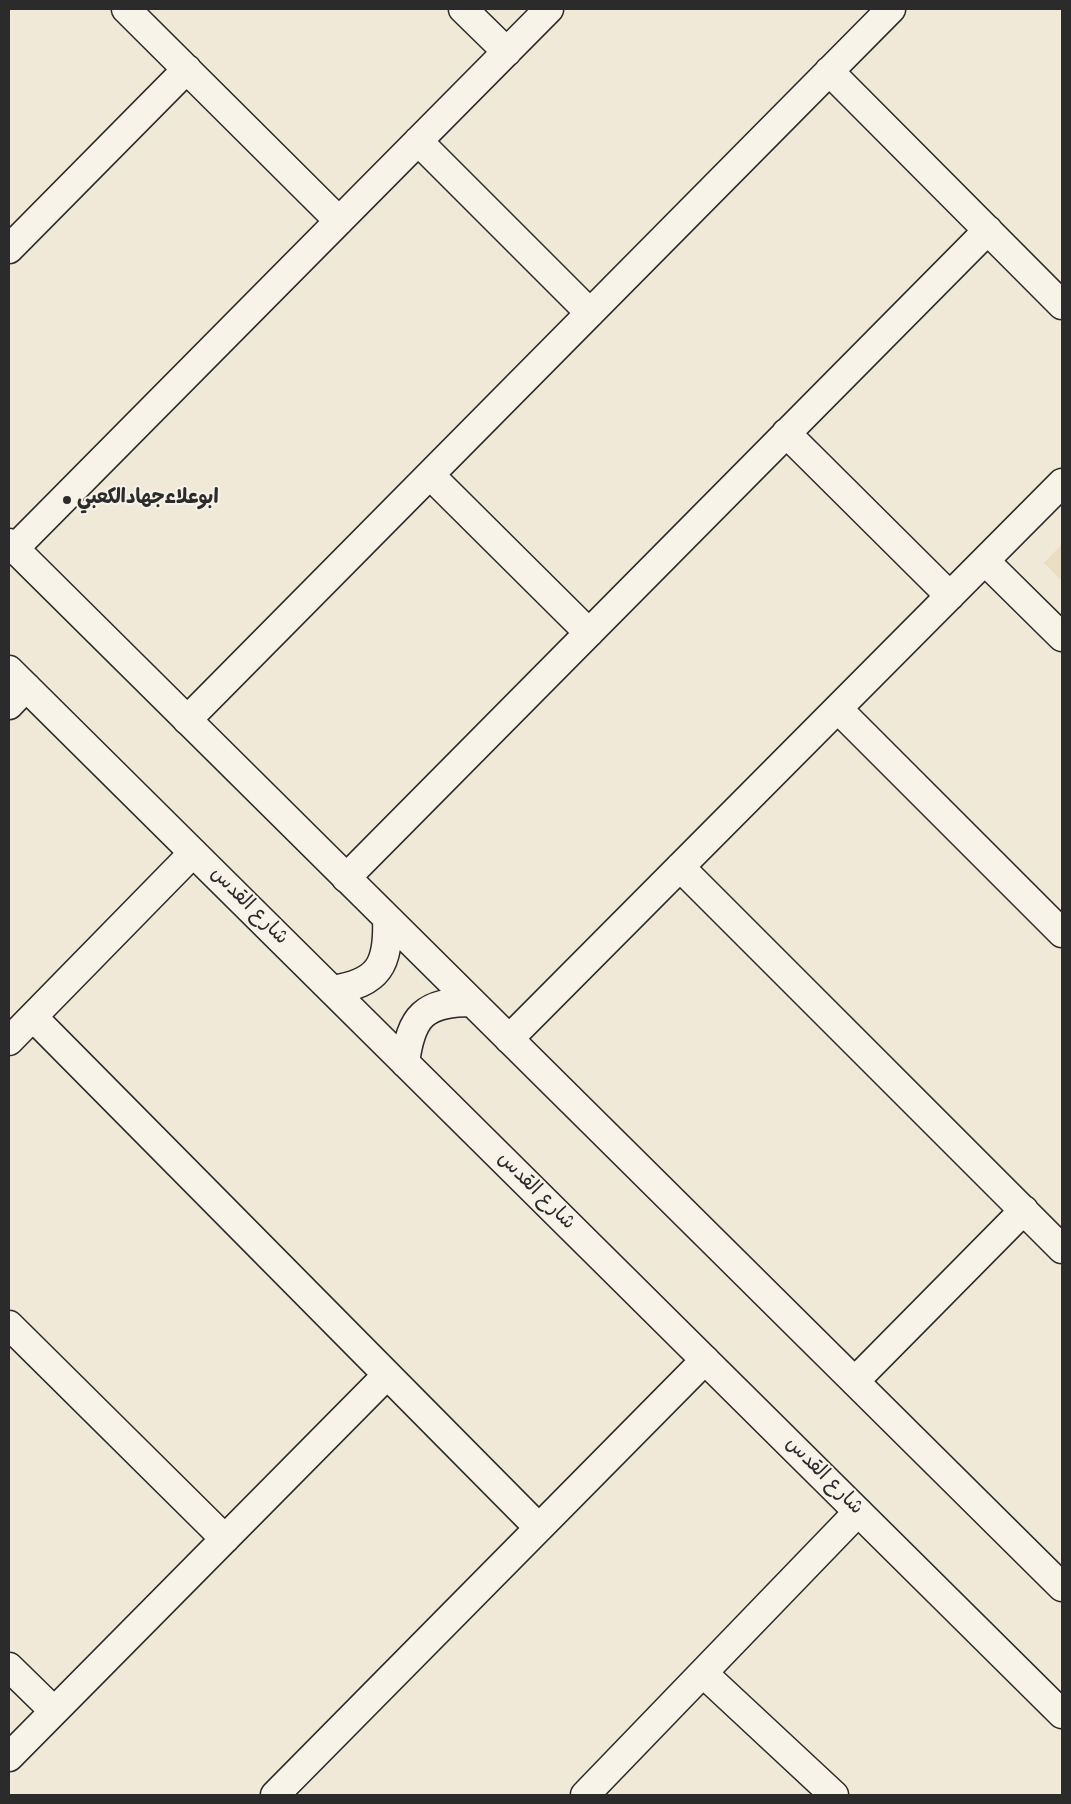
<!DOCTYPE html>
<meta charset="utf-8">
<style>
body{margin:0}
#map{position:relative;width:1071px;height:1804px;overflow:hidden;background:#f1e9d7;font-family:"Indie Flower",sans-serif}
canvas{display:block}
.frame{position:absolute;inset:0;border:10px solid #2b2b2b;pointer-events:none}
</style>
<div id="map">
<canvas width="1071" height="1804"></canvas>
<div class="frame"></div>
</div>
<script>
const g = document.querySelector('canvas').getContext('2d');
g.lineJoin = 'round';
function paint(path, color) { g.fillStyle = color; g.fill(path, 'evenodd'); }
function strokePath(path, color, width, dash) { g.strokeStyle = color; g.lineWidth = width; g.lineCap = dash ? 'butt' : 'round'; g.setLineDash(dash || []); g.stroke(path); }
function write(font, color, halo, rows, align = 'center') {
  g.font = font + ' "Indie Flower","Playpen Sans Arabic",sans-serif'; g.lineWidth = 4; g.setLineDash([]); g.textBaseline = 'middle'; g.strokeStyle = halo; g.fillStyle = color; for (const [text, x, y, turn = 0] of rows) {
    g.save(); g.translate(x, y); g.rotate((+turn || 0) * Math.PI / 180); g.textAlign = isNaN(turn) ? turn : align; if (halo) g.strokeText(text, 0, 0); g.fillText(text, 0, 0); g.restore();
  }
}
paint(new Path2D(`
 M 1062,544 L 1062,581 L 1044,563 Z`), '#eadec2');
const street = new Path2D(`
 M 126,9 L 339,221
 M 463,9 L 507,52
 M 829,71 L 1062,305
 M 418,141 L 590,313
 M 9,249 L 187,69
 M 786,433 L 950,596
 M 430,475 L 589,633
 M 14,549 L 549,9
 M 985,561 L 1062,637
 M 9,705 L 26,687
 M 838,709 L 1062,933
 M 187,720 L 891,9
 M 680,867 L 1062,1249
 M 346,878 L 988,230
 M 33,1017 L 539,1528
 M 509,1039 L 1062,483
 M 9,1041 L 193,853
 M 9,1325 L 225,1539
 M 855,1381 L 1024,1210
 M 9,1667 L 54,1711
 M 703,1673 L 834,1795
 M 9,1757 L 387,1375
 M 275,1795 L 705,1360
 M 585,1795 L 858,1512`);
const secondary = new Path2D(`
 M 9,543 L 1062,1587
 M 9,670 L 1062,1714
 M 332,990 C 379,983 389,965 387,918
 M 405,1063 C 411,1016 424,1002 472,1002`);
strokePath(street, '#2b2b2b', 31);
strokePath(secondary, '#2b2b2b', 31);
strokePath(street, '#f7f3e8', 28);
strokePath(secondary, '#f7f3e8', 28);
for (const [x, y, r, color] of [
 [67,500,5,"#2b2b2b"]
]) { const dot = new Path2D(); dot.arc(x, y, r, 0, 2 * Math.PI); g.fillStyle = color; g.fill(dot); strokePath(dot, '#f7f3e8', 2); }
write('bold 20px', '#2b2b2b', '#f7f3e8', [
 ["ابوعلاءجهادالكعبي",77,500]
], 'left');
write('20px', '#2b2b2b', '#f7f3e8', [
 ["شارع القدس",248,907,45],
 ["شارع القدس",535,1192,45],
 ["شارع القدس",823,1477,45]
]);
</script>
